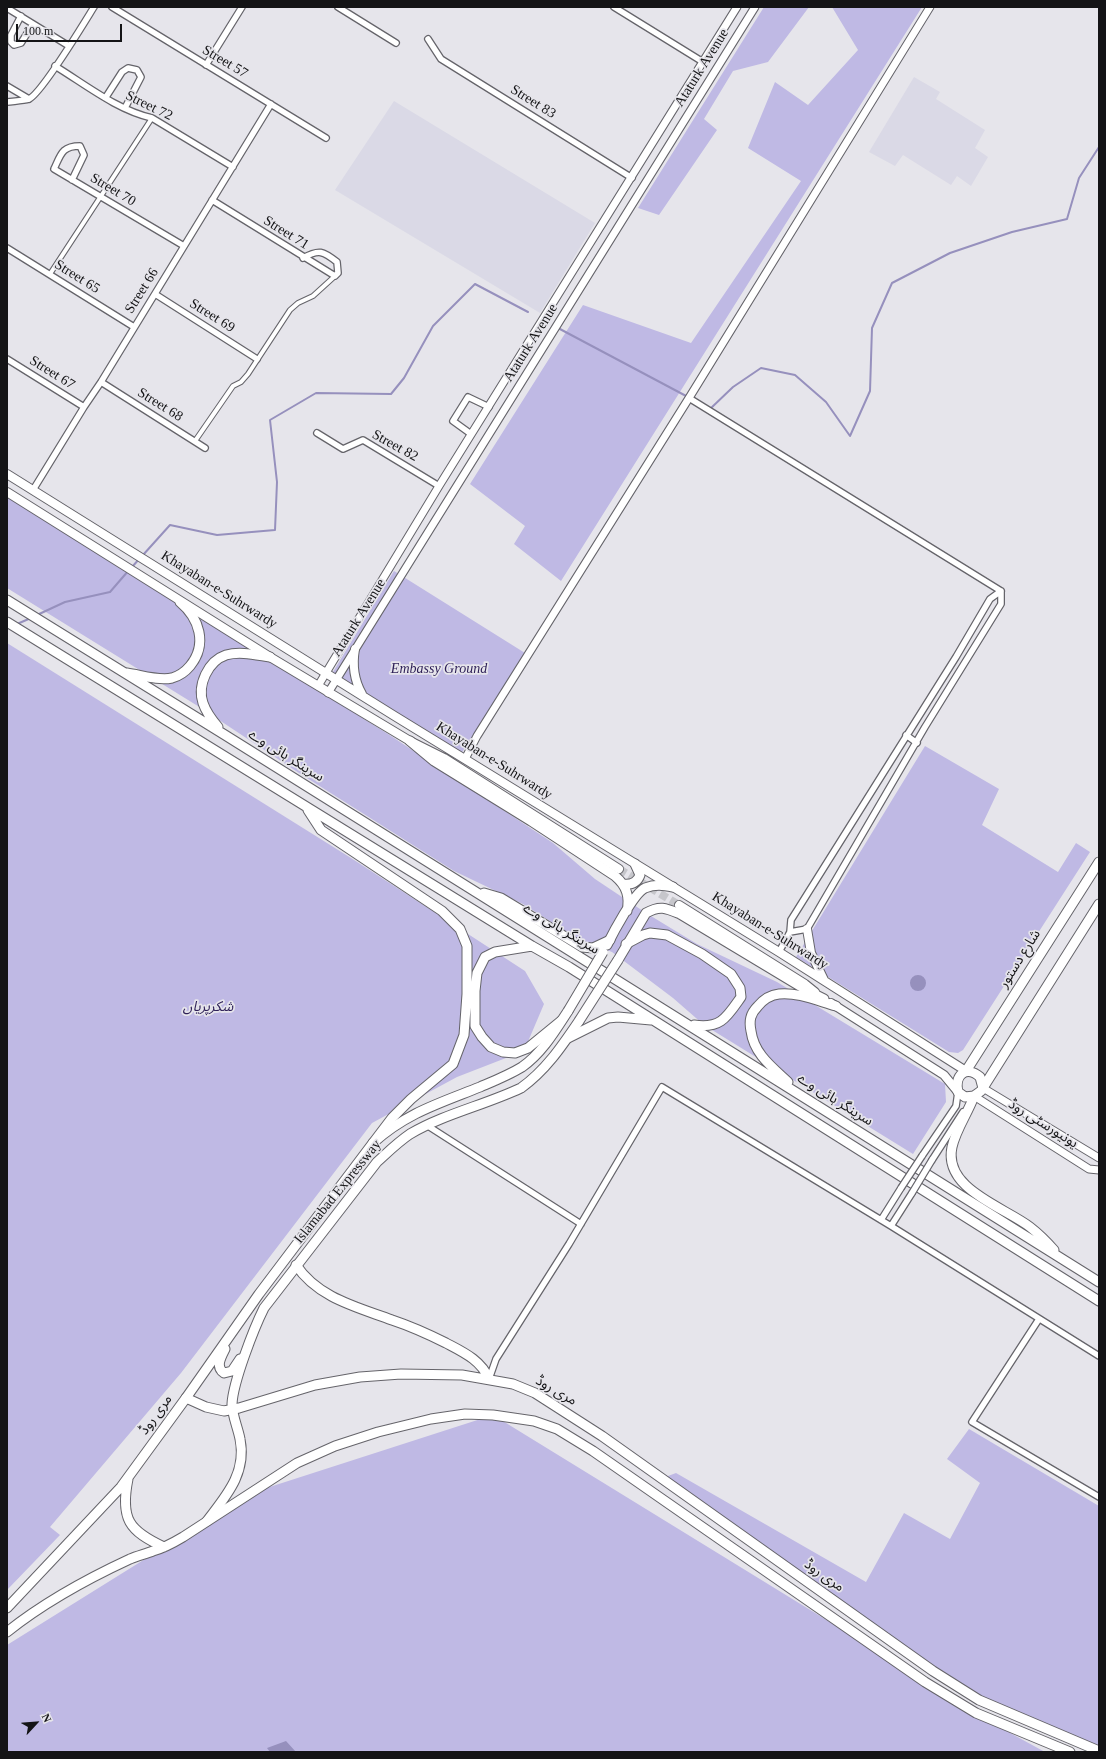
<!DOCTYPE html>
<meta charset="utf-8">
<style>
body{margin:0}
#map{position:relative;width:1106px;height:1759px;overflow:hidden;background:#e6e5eb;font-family:"Times New Roman",serif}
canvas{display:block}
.frame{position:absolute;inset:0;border:8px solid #141416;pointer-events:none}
.north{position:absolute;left:16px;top:1703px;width:40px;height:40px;-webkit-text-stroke:3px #e6e5eb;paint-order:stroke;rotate:64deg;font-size:11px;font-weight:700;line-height:16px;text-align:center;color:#141416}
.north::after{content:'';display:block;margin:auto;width:14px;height:18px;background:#141416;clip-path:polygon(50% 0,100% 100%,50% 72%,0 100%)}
.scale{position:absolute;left:16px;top:24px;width:106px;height:18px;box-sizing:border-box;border:2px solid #141416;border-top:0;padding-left:5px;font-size:12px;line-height:14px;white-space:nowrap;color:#141416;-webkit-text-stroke:3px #e6e5eb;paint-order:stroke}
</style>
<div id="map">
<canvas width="1106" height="1759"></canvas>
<div class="frame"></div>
<div class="north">N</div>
<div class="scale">100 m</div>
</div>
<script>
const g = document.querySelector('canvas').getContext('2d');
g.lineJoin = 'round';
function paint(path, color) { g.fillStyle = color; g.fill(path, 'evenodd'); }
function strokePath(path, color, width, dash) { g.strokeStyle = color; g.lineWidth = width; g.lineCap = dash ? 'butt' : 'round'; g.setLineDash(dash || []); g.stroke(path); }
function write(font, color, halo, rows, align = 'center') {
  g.font = font + ' "Times New Roman","Noto Sans Arabic",serif'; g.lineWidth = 3.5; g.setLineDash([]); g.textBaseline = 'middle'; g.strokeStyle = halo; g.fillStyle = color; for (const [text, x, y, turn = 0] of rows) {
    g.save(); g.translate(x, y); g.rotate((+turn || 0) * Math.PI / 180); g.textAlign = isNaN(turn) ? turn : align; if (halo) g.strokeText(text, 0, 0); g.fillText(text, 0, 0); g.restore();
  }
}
paint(new Path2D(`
 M 914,77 L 940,92 L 936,99 L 985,130 L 975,148 L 988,157 L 971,186 L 957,176 L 951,185 L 903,155 L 895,166 L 869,152 Z
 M 394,101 L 595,223 L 540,313 L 335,190 Z`), '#dad9e6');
paint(new Path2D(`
 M 764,7 L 809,7 L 768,62 L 733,71 L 704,119 L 717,130 L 659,215 L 638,208 Z
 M 832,7 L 922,7 L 561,581 L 514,544 L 525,526 L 470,484 L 583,305 L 691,343 L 801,181 L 748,148 L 775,82 L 808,105 L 858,50 Z
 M 7,496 L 388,734 L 553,843 L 595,879 L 646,913 L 697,944 L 777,982 L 945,1084 L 946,1102 L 913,1154 L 704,1025 L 673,998 L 612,952 L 580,940 L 523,904 L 454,871 L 299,773 L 201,708 L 7,588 Z
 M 394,571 L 525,653 L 461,754 L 333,672 Z
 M 7,643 L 351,858 L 525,971 L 544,1004 L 524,1051 L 457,1077 L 372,1123 L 181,1373 L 50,1527 L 60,1535 L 7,1590 Z
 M 925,746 L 999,789 L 982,825 L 1058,872 L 1076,843 L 1090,852 L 963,1050 L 958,1053 L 949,1052 L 796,957 Z
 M 493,1415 L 1012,1734 L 1045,1752 L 7,1752 L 7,1645 L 251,1493 Z
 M 969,1429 L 1099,1506 L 1099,1749 L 983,1697 L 932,1665 L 665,1481 L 668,1476 L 676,1473 L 866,1582 L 904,1513 L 950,1539 L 980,1483 L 947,1459 Z`), '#bfb9e4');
paint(new Path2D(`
 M910 983a8 8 0 1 1 16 0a8 8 0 1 1-16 0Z
 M 286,1741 L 296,1752 L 270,1752 L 267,1748 Z`), '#9690bd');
strokePath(new Path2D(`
 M 558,328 L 688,397
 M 710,409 L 733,387 L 761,368 L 795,375 L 826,402 L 850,436 L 870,391 L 872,328 L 892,283 L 950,253 L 1012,232 L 1067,219 L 1079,178 L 1099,147
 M 143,555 L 170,525 L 217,535 L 275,530 L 277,482 L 270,420 L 316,393 L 391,394 L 404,378 L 433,326 L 475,284 L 528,312
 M 132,567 L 140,558
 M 37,615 L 65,602 L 110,592 L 129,570
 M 17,624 L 31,618`), '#9690bd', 2);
strokePath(new Path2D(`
 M 619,869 L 679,905`), '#c6c6cb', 8, [8, 4]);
const pedestrian = new Path2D(`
 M 50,274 L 152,118
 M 195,441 L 233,386 L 241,382 L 248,374 L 290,310 L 298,303 L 313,296 L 335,276`);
const minor = new Path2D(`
 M 112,7 L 326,138
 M 338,7 L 396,43
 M 614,7 L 703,62
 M 7,8 L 69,46
 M 21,16 L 11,35 L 11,42 L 14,45 L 21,43 L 33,24
 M 428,39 L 441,59 L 632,178
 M 206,65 L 242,7
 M 55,66 C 86,85 117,110 152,118 L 233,167
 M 7,86 L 29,99
 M 106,97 L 122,72 L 128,68 L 137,70 L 141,77 L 125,108
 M 7,102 C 13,101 23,101 29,99 C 42,93 84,23 94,7
 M 72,180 L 84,155 L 80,146 C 62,146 61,154 54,169 L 184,246
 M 212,200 L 335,276 L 338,273 L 337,262 C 323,251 319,249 303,258
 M 7,248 L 134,327
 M 155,294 L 257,359
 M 7,359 L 84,407
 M 101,382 L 205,448
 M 689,398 L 1001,591
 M 317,433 L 343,449 L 363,440 L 439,486
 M 471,434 L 453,421 L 468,397 L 489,407
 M 33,490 L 84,407 L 101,382 L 271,104
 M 906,735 L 917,743
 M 790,932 L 807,929 L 925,727 L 1001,604 L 1001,591
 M 779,952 L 790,932 L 791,920 L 956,657 L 990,599 L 1001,591
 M 428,1126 L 581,1224
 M 922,1156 L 956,1106 L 958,1092
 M 932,1160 L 963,1112
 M 881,1220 L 901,1188
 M 891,1226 L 912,1193
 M 1039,1319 L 972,1422 L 1099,1497
 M 489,1379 L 496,1359 L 569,1244 L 662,1087 L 891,1226 L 1099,1356`);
const tertiary = new Path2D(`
 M 318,686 L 439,486 L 737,7
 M 328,693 L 755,7
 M 465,759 L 477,736 L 689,398 L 930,7
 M 983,1088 L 1099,1158
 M 974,1096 L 1089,1169 L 1099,1170`);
const secondary = new Path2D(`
 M 7,474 L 393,715 L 779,952 L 966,1071
 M 7,492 L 270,657 L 410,741 L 444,758 L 619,869
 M 355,649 C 352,666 354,680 362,694
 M 679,905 L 805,984 L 815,992
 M 807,929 L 811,953 L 824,980
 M 831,1003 L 944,1075 L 958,1092`);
const primary = new Path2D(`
 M 410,741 L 434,761 L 531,821 L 615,876 C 627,886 630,897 627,911
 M 623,884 C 631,885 637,883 640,875 L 635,864
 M 607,945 C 613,933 634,893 645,888 C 655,884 663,885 673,887
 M 618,960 L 646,913 C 660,905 666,908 680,914 L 808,991 L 824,999
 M 966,1071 L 1099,862
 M 983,1088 L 980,1077 C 966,1065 954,1075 958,1092 L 965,1097 L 974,1096 L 981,1091 L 1099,904
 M 225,1349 C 221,1357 215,1367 224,1373 L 232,1371 L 240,1359
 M 186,1398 L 259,1294 L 373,1143 C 406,1113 440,1103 480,1087 C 494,1081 509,1075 522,1067 C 542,1053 555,1031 568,1011
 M 207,1521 C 226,1496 247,1473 240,1439 C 238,1428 232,1415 232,1404 C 233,1382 254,1328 264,1308 L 377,1162 C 388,1152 398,1142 410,1134 C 444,1114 485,1105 521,1088 C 546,1070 562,1046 579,1021`);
const trunk = new Path2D(`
 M 7,600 L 225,735 L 1099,1282
 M 7,622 L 532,946 L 569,967 L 1099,1301
 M 127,673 C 141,675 158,681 172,678 C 179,676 185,672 190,666 C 208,644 199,618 180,602
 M 218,727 C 212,720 206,712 203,703 C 197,685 208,661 226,655 C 240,651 256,655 270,657
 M 308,810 L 321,830 L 442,911 L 460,929 L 467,946 L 467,994 L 464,1035 L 453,1064 L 411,1099 L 392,1118 L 373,1143
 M 484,893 L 501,898 L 582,947 L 593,948 L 610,940
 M 626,944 L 643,935 L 650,933 L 667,935 L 702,954 L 731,974 L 740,988 L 741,997 C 727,1017 721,1029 694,1025
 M 532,946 L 495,952 L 485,957 L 477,973 L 475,991 L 475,1026 L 482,1037 L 491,1047 L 503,1052 L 515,1053 L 528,1048 L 561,1021
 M 568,1038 L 608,1018 L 618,1017 L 651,1020
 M 788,1082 C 772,1067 754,1054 751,1031 C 749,1021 750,1014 758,1006 C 763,1000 770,995 779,994 C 798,992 818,1001 836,1006
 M 974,1096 C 968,1113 956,1129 952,1147 C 943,1189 1004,1207 1030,1227 C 1039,1234 1047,1242 1054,1250
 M 296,1265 C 318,1298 357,1307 392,1320 C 410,1326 428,1334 446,1343 C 463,1352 481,1360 489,1379
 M 128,1479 C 120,1519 129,1531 164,1547
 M 7,1608 L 121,1487 L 186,1398 L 206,1407 L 224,1411 L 239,1408 L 315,1385 L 360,1377 L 401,1374 L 462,1375 L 513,1384 L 535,1393 L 602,1436 L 933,1671 L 979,1700 L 1099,1751
 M 7,1632 C 42,1604 89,1578 130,1559 C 137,1556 145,1554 153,1551 C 164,1548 173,1543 183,1537 L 297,1463 L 335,1446 L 378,1432 L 431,1419 L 465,1414 L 493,1415 L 534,1421 L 557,1429 L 593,1451 L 925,1682 L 976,1713 L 1070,1752`);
strokePath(pedestrian, '#65646a', 6);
strokePath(minor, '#65646a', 8);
strokePath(tertiary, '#65646a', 9);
strokePath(secondary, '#65646a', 10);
strokePath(primary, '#65646a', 11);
strokePath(trunk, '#65646a', 11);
strokePath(pedestrian, '#fff', 4);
strokePath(minor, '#fff', 5.5);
strokePath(tertiary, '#fff', 7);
strokePath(secondary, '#fff', 8);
strokePath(primary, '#fff', 9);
strokePath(trunk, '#fff', 9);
const minorBridge = new Path2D(`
 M 901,1188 L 922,1156
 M 912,1193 L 932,1160`);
const primaryBridge = new Path2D(`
 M 568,1011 L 603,952
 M 579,1021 L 618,960`);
strokePath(minorBridge, '#65646a', 8, []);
strokePath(primaryBridge, '#65646a', 11, []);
strokePath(minorBridge, '#fff', 5.5);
strokePath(primaryBridge, '#fff', 9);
write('14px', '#141416', '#e6e5eb', [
 ["Street 57",225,62,31],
 ["Ataturk Avenue",702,68,-58],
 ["Street 83",533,102,32],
 ["Street 72",149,106,26],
 ["Street 70",113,190,31],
 ["Street 71",286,233,32],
 ["Street 65",77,277,32],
 ["Street 66",142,291,-58],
 ["Street 69",212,316,32],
 ["Ataturk Avenue",531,343,-58],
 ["Street 67",52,373,32],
 ["Street 68",160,405,32],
 ["Street 82",395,446,29],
 ["Khayaban-e-Suhrwardy",219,590,32],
 ["Ataturk Avenue",359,618,-58],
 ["سرینگر ہائی وے",286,756,32],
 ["Khayaban-e-Suhrwardy",494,761,32],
 ["سرینگر ہائی وے",561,929,31],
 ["Khayaban-e-Suhrwardy",770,931,32],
 ["شارع دستور",1020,959,-58],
 ["سرینگر ہائی وے",835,1100,32],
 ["یونیورسٹی روڈ",1043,1124,32],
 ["Islamabad Expressway",338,1192,-51],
 ["مری روڈ",556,1391,30],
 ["مری روڈ",156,1415,-54],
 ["مری روڈ",824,1576,35]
]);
write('italic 14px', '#2d1f57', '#e6e5eb', [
 ["Embassy Ground",439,669],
 ["شکرپریاں",208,1007]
]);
</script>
